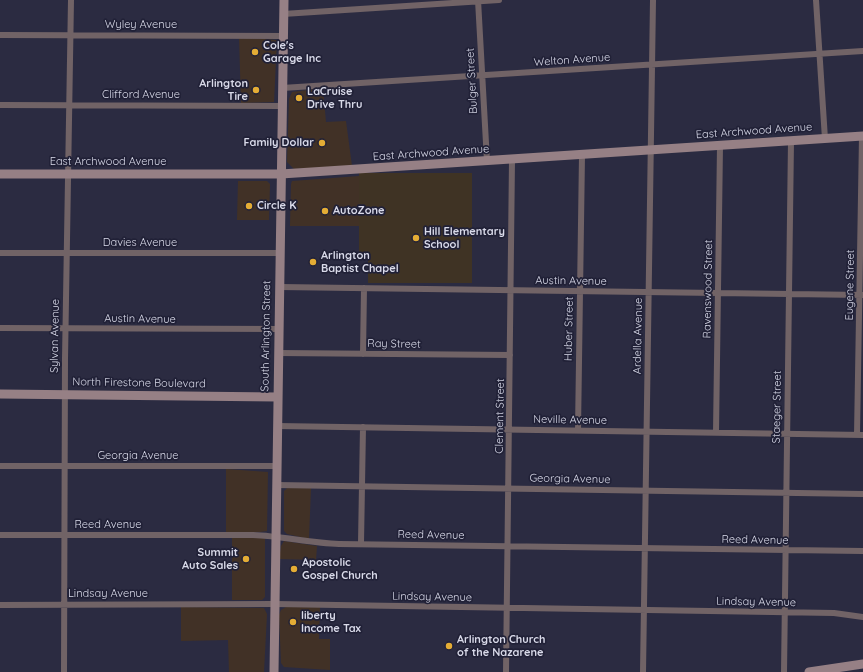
<!DOCTYPE html>
<style>
body{margin:0}
canvas{display:block;background:#2b2b41}
</style>
<canvas width="863" height="672"></canvas>
<script>
const g = document.querySelector('canvas').getContext('2d');
g.lineJoin = 'round';
function paint(path, color) { g.fillStyle = color; g.fill(path, 'evenodd'); }
function strokePath(path, color, width, dash) { g.strokeStyle = color; g.lineWidth = width; g.lineCap = dash ? 'butt' : 'round'; g.setLineDash(dash || []); g.stroke(path); }
function write(font, color, halo, rows, align = 'center') {
  g.font = font + ' Quicksand,sans-serif'; g.lineWidth = 3.5; g.setLineDash([]); g.textBaseline = 'middle'; g.strokeStyle = halo; g.fillStyle = color; for (const [text, x, y, turn = 0] of rows) {
    g.save(); g.translate(x, y); g.rotate((+turn || 0) * Math.PI / 180); g.textAlign = isNaN(turn) ? turn : align; if (halo) g.strokeText(text, 0, 0); g.fillText(text, 0, 0); g.restore();
  }
}
paint(new Path2D(`
 M 239,37 L 277,40 L 274,102 L 241,103 Z
 M 323,88 L 326,122 L 346,121 L 352,166 L 294,169 L 287,162 L 289,99 L 292,92 Z
 M 359,176 L 359,226 L 290,226 L 291,184 L 292,181 Z
 M 238,181 L 267,181 L 270,184 L 269,220 L 237,220 Z
 M 226,469 L 268,472 L 267,531 L 260,532 L 226,532 Z
 M 287,488 L 311,488 L 309,539 L 287,534 L 284,531 L 284,491 Z
 M 232,537 L 265,538 L 265,597 L 262,600 L 232,600 Z
 M 284,541 L 317,546 L 316,560 L 279,559 L 281,546 Z
 M 181,607 L 264,608 L 267,614 L 264,672 L 229,672 L 228,640 L 181,641 Z
 M 286,607 L 320,607 L 319,639 L 330,639 L 330,670 L 284,667 L 281,663 L 279,615 L 281,610 Z`), '#413126');
paint(new Path2D(`
 M 359,173 L 472,173 L 472,283 L 368,283 L 368,259 L 359,259 Z`), '#3f3324');
strokePath(new Path2D(`
 M 478,0 L 487,161
 M 816,0 L 825,139
 M 283,14 L 499,0
 M 0,35 L 283,36
 M 282,88 L 863,51
 M 0,105 L 282,106
 M 0,253 L 279,253
 M 280,287 L 863,295
 M 0,328 L 279,329
 M 278,353 L 510,355
 M 363,354 L 364,288
 M 277,426 L 863,435
 M 578,430 L 582,155
 M 716,432 L 720,146
 M 857,435 L 862,136
 M 0,466 L 276,466
 M 276,485 L 863,494
 M 0,535 L 253,535 C 282,536 310,543 339,544 L 863,551
 M 361,543 L 363,427
 M 0,605 L 275,604 L 834,613 L 863,617
 M 64,672 L 65,359 L 71,0
 M 506,672 L 512,160
 M 643,672 L 653,0
 M 784,672 L 791,141`), '#716366', 6);
strokePath(new Path2D(`
 M 0,174 L 281,174 L 863,136
 M 0,394 L 277,397
 M 274,672 L 284,0
 M 809,672 L 863,664`), '#968085', 9);
for (const [x, y, r, color] of [
 [255,52,4,"#e4ad35"],
 [256,90,4,"#e4ad35"],
 [299,98,4,"#e4ad35"],
 [322,143,4,"#e4ad35"],
 [249,206,4,"#e4ad35"],
 [325,211,4,"#e4ad35"],
 [416,238,4,"#e4ad35"],
 [313,262,4,"#e4ad35"],
 [246,559,4,"#e4ad35"],
 [294,569,4,"#e4ad35"],
 [293,622,4,"#e4ad35"],
 [449,646,4,"#e4ad35"]
]) { const dot = new Path2D(); dot.arc(x, y, r, 0, 2 * Math.PI); g.fillStyle = color; g.fill(dot); strokePath(dot, '#212137', 1.5); }
write('11px', '#d9dae9', '#212137', [
 ["Wyley Avenue",141,25],
 ["Welton Avenue",572,60,-4],
 ["Bulger Street",472,81,-93],
 ["Clifford Avenue",141,95],
 ["East Archwood Avenue",754,131,-4],
 ["East Archwood Avenue",431,153,-4],
 ["East Archwood Avenue",108,162],
 ["Davies Avenue",140,243],
 ["Austin Avenue",571,281,1],
 ["Eugene Street",850,285,-89],
 ["Ravenswood Street",708,289,-89],
 ["Austin Avenue",140,319,1],
 ["Huber Street",569,329,-89],
 ["Sylvan Avenue",55,336,-89],
 ["South Arlington Street",266,336,-89],
 ["Ardella Avenue",638,336,-89],
 ["Ray Street",394,344,1],
 ["North Firestone Boulevard",139,383,1],
 ["Staeger Street",777,407,-89],
 ["Clement Street",500,416,-89],
 ["Neville Avenue",570,420,1],
 ["Georgia Avenue",138,456],
 ["Georgia Avenue",570,479,1],
 ["Reed Avenue",108,525],
 ["Reed Avenue",431,535,1],
 ["Reed Avenue",755,540,1],
 ["Lindsay Avenue",108,594],
 ["Lindsay Avenue",432,597,1],
 ["Lindsay Avenue",756,602,1]
]);
write('bold 11px', '#d9dae9', '#212137', [
 ["Cole's",263,46],
 ["Garage Inc",263,59],
 ["Arlington",248,84,"right"],
 ["Tire",248,97,"right"],
 ["LaCruise",307,92],
 ["Drive Thru",307,105],
 ["Family Dollar",314,143,"right"],
 ["Circle K",257,206],
 ["AutoZone",333,211],
 ["Hill Elementary",424,232],
 ["School",424,245],
 ["Arlington",321,256],
 ["Baptist Chapel",321,269],
 ["Summit",238,553,"right"],
 ["Auto Sales",238,566,"right"],
 ["Apostolic",302,563],
 ["Gospel Church",302,576],
 ["liberty",301,616],
 ["Income Tax",301,629],
 ["Arlington Church",457,640],
 ["of the Nazarene",457,653]
], 'left');
</script>
